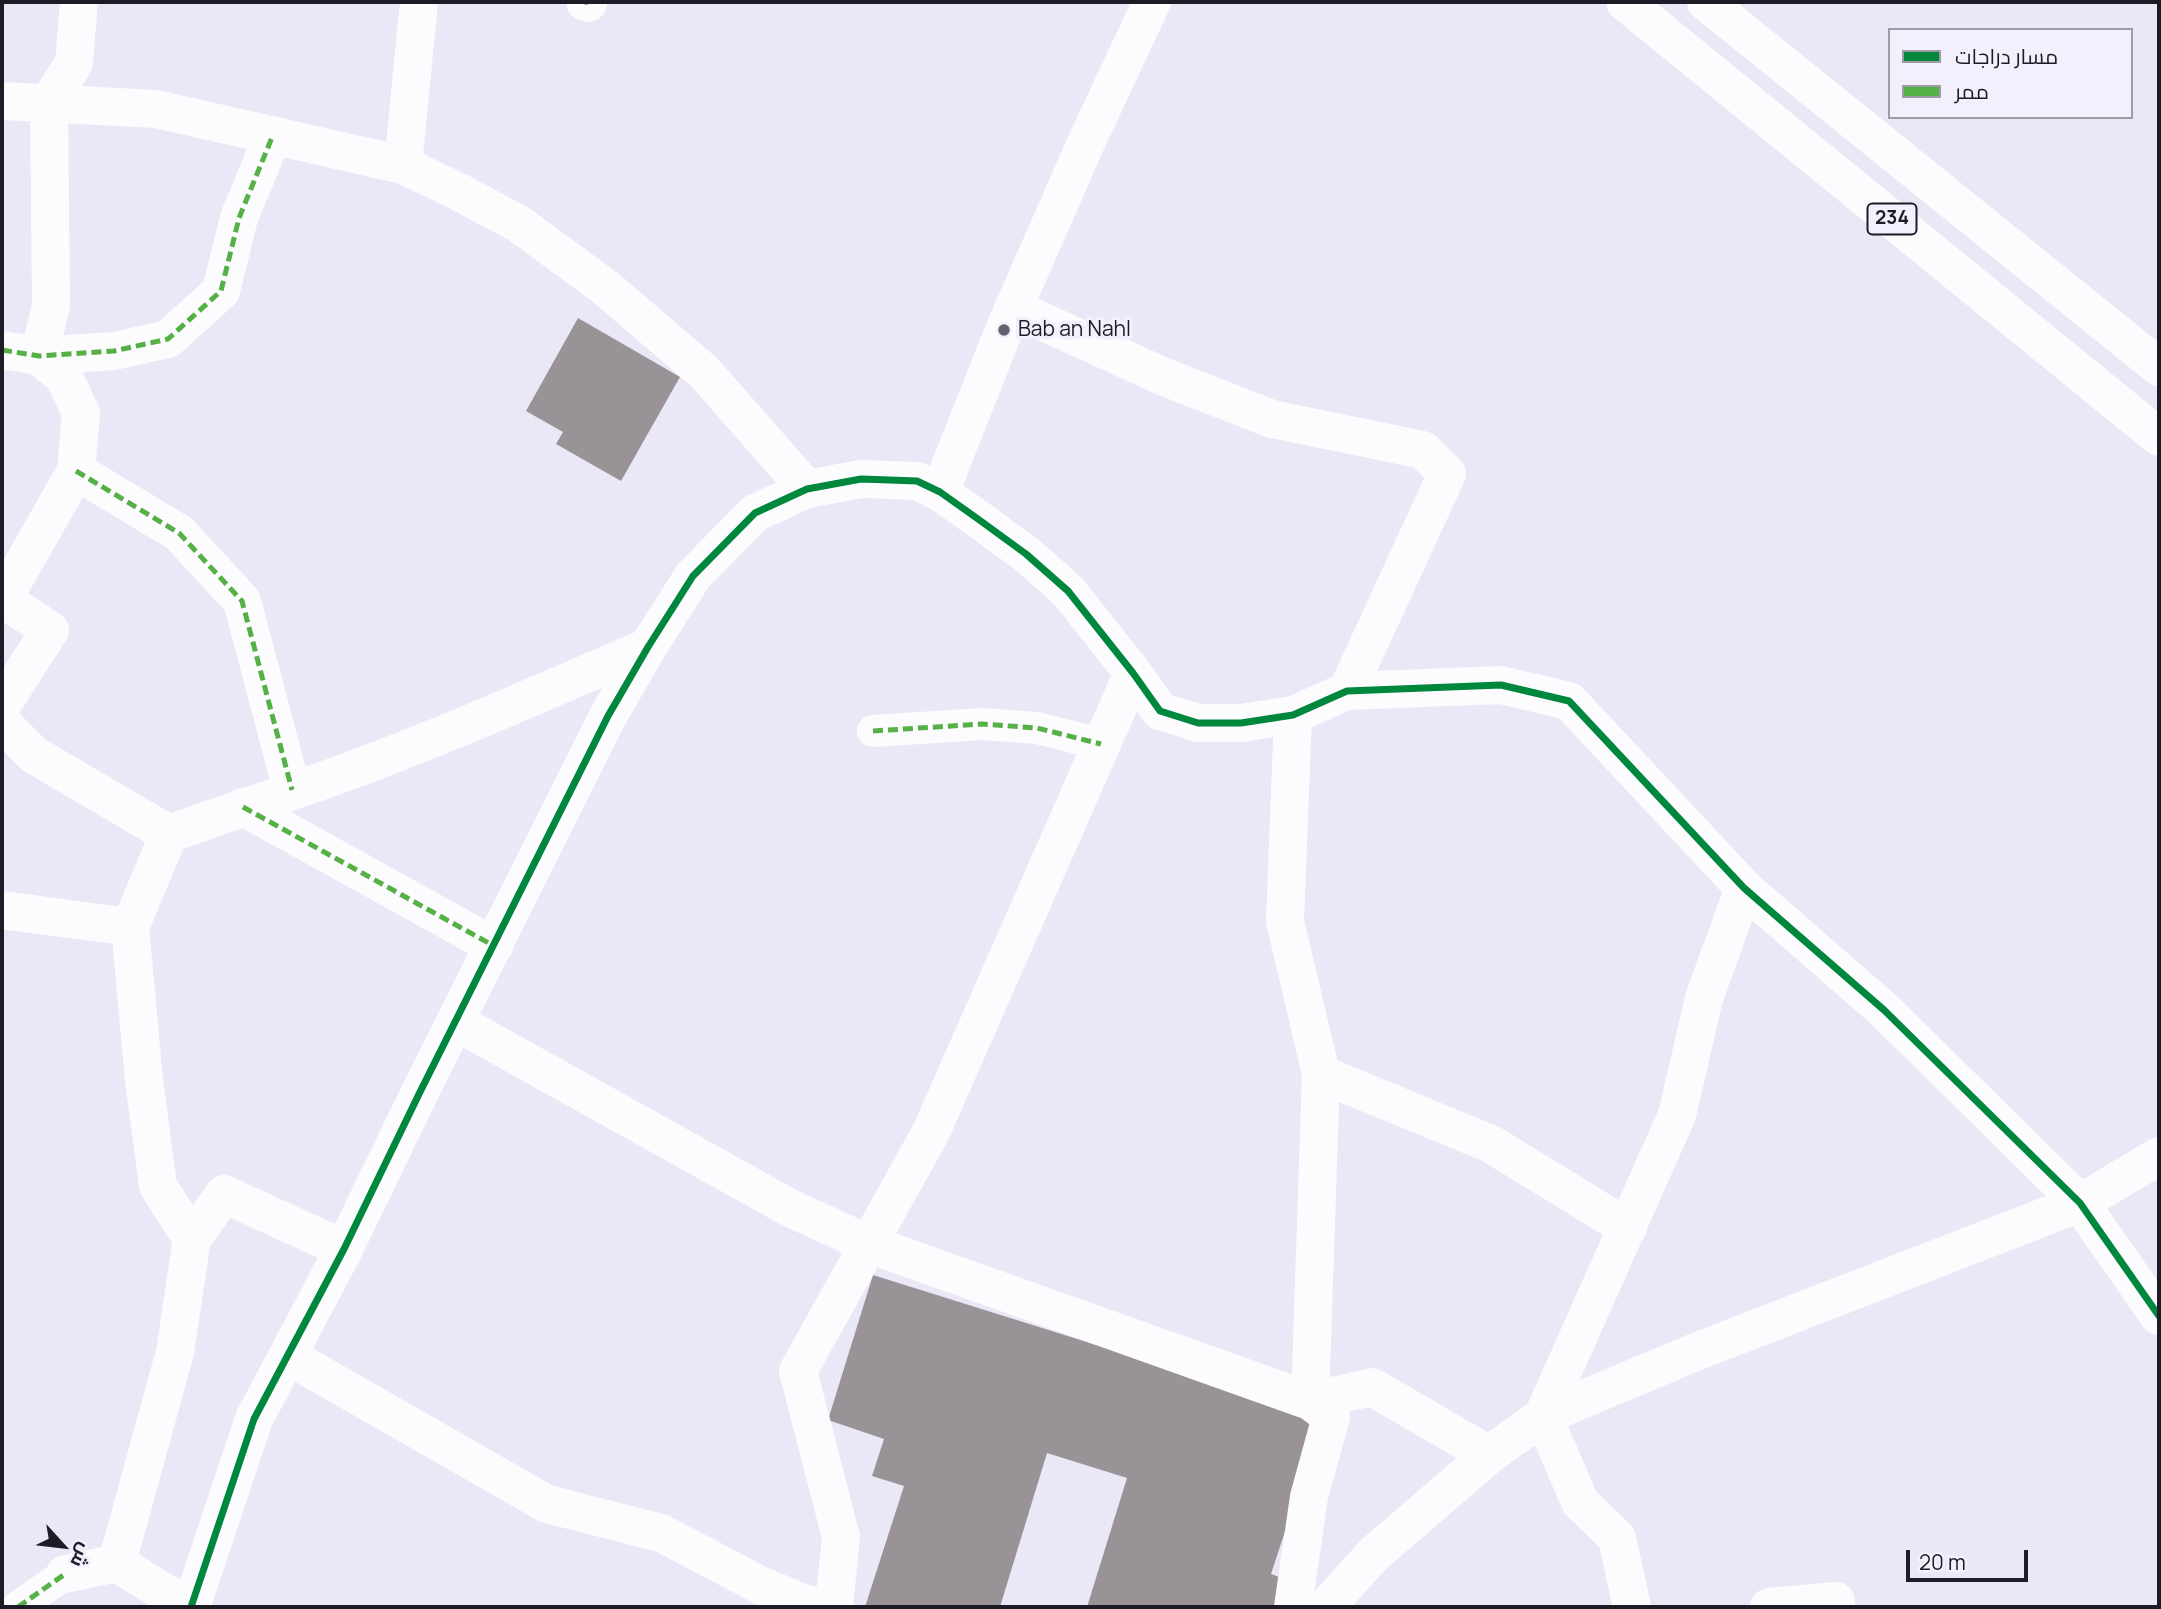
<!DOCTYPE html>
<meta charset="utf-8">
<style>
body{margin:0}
#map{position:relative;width:2161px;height:1609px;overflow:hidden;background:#eae7f7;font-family:Manrope,Cairo,sans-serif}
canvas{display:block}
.frame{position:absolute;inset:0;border:4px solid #1d1b25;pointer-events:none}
.legend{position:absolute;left:1888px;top:28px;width:245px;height:91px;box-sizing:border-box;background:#f2f0fc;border:2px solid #9d9ba6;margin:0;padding:9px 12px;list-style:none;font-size:21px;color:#1d1b25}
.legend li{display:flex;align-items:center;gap:14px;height:35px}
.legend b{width:35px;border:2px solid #9d9ba6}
.north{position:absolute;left:28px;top:1511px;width:70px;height:70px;-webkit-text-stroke:5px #f2f0fc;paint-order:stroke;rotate:117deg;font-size:19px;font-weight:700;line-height:28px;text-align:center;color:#1d1b25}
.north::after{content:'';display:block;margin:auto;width:24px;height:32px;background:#1d1b25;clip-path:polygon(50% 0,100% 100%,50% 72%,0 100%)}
.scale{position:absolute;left:1906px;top:1550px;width:122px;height:32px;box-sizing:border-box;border:4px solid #1d1b25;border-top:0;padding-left:9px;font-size:21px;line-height:24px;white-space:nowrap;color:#1d1b25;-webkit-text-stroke:5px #f2f0fc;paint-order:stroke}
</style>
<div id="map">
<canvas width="2161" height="1609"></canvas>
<div class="frame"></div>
<ul class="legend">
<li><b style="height:9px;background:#00873e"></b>مسار دراجات</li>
<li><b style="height:9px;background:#55b145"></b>ممر</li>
</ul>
<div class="north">ش</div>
<div class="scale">20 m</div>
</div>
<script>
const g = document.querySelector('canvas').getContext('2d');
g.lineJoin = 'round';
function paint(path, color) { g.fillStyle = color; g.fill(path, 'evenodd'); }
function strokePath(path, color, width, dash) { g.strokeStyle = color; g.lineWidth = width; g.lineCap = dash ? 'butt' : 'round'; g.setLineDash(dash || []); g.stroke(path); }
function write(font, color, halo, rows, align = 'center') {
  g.font = font + ' Manrope,sans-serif'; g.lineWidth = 7; g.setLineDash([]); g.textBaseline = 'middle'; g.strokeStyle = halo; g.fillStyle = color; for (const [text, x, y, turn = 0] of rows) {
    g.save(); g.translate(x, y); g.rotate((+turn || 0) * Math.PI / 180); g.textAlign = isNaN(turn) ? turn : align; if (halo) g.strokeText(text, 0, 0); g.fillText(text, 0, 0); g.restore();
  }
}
paint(new Path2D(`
 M 578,318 L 680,377 L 621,481 L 556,444 L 563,432 L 526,411 Z
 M 873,1275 L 1323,1416 L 1271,1574 L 1287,1580 L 1278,1607 L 1087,1607 L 1127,1478 L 1047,1453 L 1000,1607 L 865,1607 L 904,1486 L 872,1476 L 884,1439 L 828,1420 Z`), '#999398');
strokePath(new Path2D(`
 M 873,731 L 982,724 L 1037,728 L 1101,744
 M 18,1607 L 65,1574`), '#fcfbfe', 32);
strokePath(new Path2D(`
 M 585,2 L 588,3
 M 2,101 L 156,109 L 403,165 L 459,192 L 519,224 L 606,288 L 704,372 L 807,489
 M 403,165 L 419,2
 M 1013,308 L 1162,376 L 1272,419 L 1423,450 L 1447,474 L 1347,691
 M 2,350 L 39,356 L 114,351 L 168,339 L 221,291 L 239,218 L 273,135
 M 76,471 L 179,533 L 242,601 L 292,790
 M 940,492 L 1004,330 L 1085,145 L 1152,2
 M 2,705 L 50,630 L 3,599 L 76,471 L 81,413 L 64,377 L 39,356 L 51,305 L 49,102 L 74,63 L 79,2
 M 1293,715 L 1285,921 L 1321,1074 L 1310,1401
 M 2,723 L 34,755 L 169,834
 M 243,807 L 494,946
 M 2,910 L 130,927
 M 456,1022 L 790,1208 L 869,1244 L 1310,1401 L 1331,1417 L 1309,1497 L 1293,1607
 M 1321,1074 L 1491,1144 L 1628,1228
 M 192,1239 L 158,1186 L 144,1080 L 130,927 L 169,834 C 226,813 284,795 341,774 C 445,736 546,691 648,647
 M 288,1356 L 547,1504 L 661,1533 L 760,1585 L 808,1605 L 835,1604
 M 1310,1401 L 1372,1387 L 1489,1455
 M 117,1563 L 188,1607
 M 65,1574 L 117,1563 L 175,1352 L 192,1239 L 224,1194 L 344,1249
 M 191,1607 L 254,1419 L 344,1249 L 419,1094 L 608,716 L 648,647 L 693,576 L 755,513 L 807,489 L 861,479 L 917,481 L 940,492 L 978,519 L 1026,554 L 1068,591 L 1133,673 L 1160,711 L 1198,723 L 1241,723 L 1293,715 L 1347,691 L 1501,685 L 1569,701 L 1744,888 L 1884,1010 L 2080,1203 L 2159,1316
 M 834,1607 L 841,1537 L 798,1371 L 931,1132 L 1133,673
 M 1326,1607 L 1374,1554 L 1489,1455 L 1543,1416 L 1677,1115 L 1704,998 L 1744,888
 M 1632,1607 L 1617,1538 L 1580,1502 L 1543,1416 L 1698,1351 L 2080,1203 L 2159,1156
 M 1769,1607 L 1836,1601 L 1834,1607`), '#fcfbfe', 38);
strokePath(new Path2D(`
 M 1625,2 L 2159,437
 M 1706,2 L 2159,367`), '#fcfbfe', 38);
strokePath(new Path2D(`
 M 585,2 L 588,3
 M 2,350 L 39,356 L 114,351 L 168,339 L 221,291 L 239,218 L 273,135
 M 76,471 L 179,533 L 242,601 L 292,790
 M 873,731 L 982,724 L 1037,728 L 1101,744
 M 243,807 L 494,946
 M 18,1607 L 65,1574`), '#55b145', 5, [10, 5]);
strokePath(new Path2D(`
 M 191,1607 L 254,1419 L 344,1249 L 419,1094 L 608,716 L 648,647 L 693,576 L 755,513 L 807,489 L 861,479 L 917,481 L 940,492 L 978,519 L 1026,554 L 1068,591 L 1133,673 L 1160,711 L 1198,723 L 1241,723 L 1293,715 L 1347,691 L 1501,685 L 1569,701 L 1744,888 L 1884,1010 L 2080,1203 L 2159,1316`), '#00873e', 7);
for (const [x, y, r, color] of [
 [1004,330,7,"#65626e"]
]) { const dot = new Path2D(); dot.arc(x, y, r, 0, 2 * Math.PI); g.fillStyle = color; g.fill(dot); strokePath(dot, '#f2f0fc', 2.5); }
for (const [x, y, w] of [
 [1892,219,49]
]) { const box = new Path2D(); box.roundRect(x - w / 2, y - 15.5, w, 31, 5); g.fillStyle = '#f2f0fc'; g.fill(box); strokePath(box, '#1d1b25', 2); }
write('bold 19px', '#1d1b25', null, [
 ["234",1892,219]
]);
write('21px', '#1d1b25', '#f2f0fc', [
 ["Bab an Nahl",1018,330]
], 'left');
</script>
